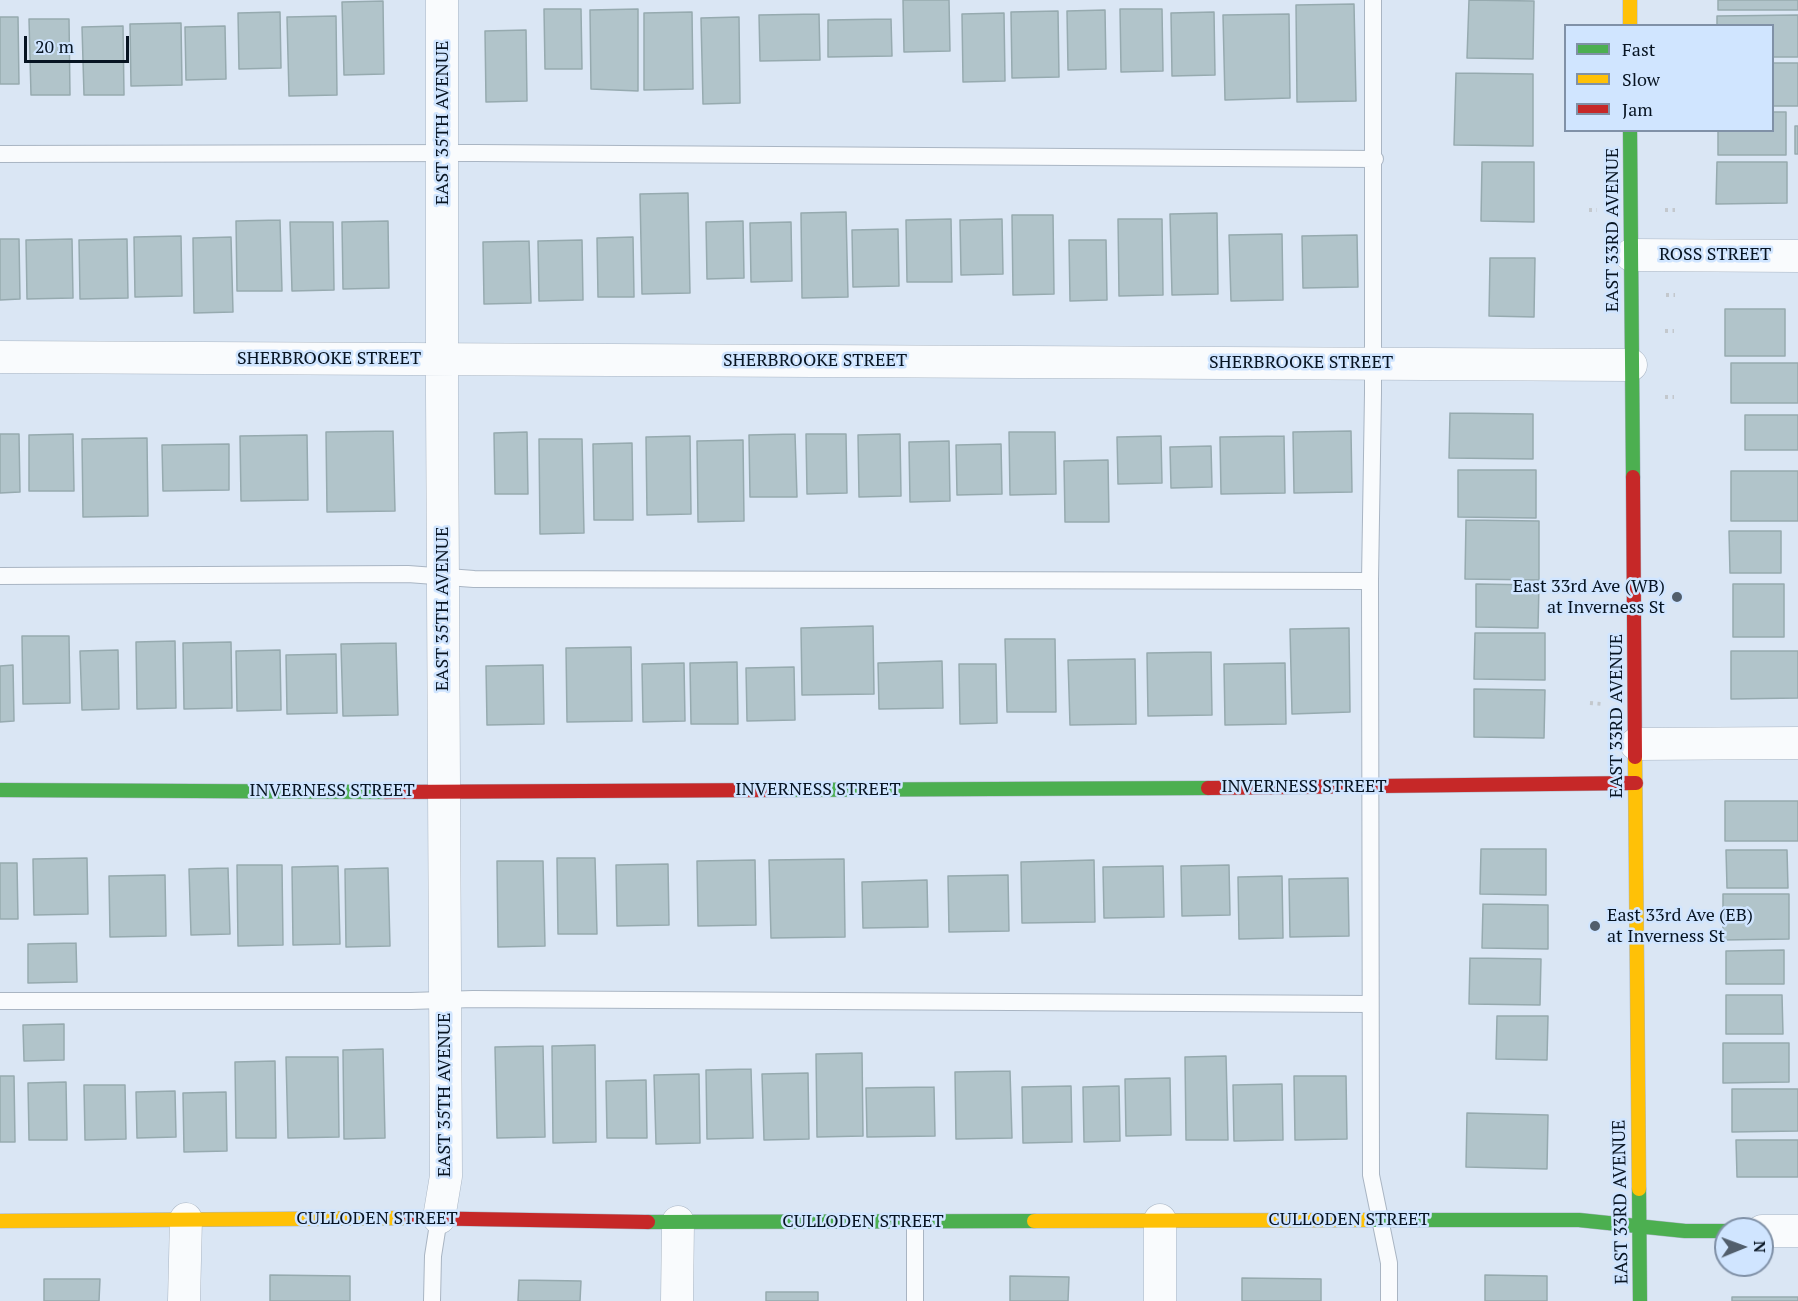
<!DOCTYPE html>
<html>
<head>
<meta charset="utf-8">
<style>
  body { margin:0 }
  #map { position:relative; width:1798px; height:1301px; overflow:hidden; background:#dae6f4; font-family:"PT Serif",serif }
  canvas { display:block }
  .legend { position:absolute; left:1564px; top:24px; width:210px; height:108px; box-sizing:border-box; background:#d0e5ff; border:2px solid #8091a7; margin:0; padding:8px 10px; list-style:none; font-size:18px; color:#071422 }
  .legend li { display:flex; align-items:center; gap:12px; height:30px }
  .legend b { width:30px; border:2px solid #8091a7 }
  .north { position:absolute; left:1714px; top:1217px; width:60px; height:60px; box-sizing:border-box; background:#d0e5ff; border:2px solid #8091a7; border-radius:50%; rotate:89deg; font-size:16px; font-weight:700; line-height:24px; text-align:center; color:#071422 }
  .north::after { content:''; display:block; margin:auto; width:21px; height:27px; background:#515e6c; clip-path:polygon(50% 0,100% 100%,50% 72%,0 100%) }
  .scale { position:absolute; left:24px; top:36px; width:105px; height:27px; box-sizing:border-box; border:3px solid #071422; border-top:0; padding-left:8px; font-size:18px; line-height:21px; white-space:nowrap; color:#071422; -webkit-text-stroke:4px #d0e5ff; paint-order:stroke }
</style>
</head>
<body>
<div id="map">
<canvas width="1798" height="1301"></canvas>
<ul class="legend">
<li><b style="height:8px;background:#4caf50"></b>Fast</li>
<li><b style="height:8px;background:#ffc107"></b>Slow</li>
<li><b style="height:8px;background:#c62828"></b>Jam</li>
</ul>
<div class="north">N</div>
<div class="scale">20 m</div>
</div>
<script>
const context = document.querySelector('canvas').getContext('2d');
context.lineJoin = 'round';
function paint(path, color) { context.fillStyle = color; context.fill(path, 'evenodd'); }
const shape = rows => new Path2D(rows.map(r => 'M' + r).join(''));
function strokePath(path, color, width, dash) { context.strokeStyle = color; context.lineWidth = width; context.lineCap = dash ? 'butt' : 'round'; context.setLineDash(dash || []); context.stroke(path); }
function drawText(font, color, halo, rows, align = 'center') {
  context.font = font + ' "PT Serif",serif'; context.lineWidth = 5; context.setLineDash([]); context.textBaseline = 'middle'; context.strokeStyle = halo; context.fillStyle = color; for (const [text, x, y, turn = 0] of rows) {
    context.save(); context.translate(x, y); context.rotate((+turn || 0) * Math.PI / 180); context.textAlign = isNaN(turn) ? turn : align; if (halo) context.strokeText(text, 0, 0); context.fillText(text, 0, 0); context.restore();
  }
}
const building = shape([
  [903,0,949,0,950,51,904,52,903,0],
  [1469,0,1534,1,1533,59,1467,58,1469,0],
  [1718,0,1798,0,1798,10,1718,10,1718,0],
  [383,1,384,74,344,75,342,2,383,1],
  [1354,4,1356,101,1297,102,1296,5,1354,4],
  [544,9,581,9,582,69,545,69,544,9],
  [638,9,638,91,591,89,590,10,638,9],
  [1120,9,1162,9,1163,71,1121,72,1120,9],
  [1105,10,1106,69,1068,70,1067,11,1105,10],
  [1058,11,1059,77,1012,78,1011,12,1058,11],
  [280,12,281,68,239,69,238,13,280,12],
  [692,12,693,89,644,90,644,13,692,12],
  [1214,12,1215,75,1172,76,1171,13,1214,12],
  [1004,13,1005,81,963,82,962,14,1004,13],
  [819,14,820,60,760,61,759,15,819,14],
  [1289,14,1290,98,1225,100,1223,15,1289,14],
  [1798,15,1798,57,1772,57,1772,26,1717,26,1717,16,1798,15],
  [336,16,337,95,289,96,287,17,336,16],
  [0,17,18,17,19,84,0,84,0,17],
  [739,17,740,103,703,104,701,18,739,17],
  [29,19,69,19,70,95,31,95,29,19],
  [891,19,892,56,828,57,828,20,891,19],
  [181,23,182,85,131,86,130,24,181,23],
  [123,26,124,95,84,95,82,27,123,26],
  [225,26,226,79,186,80,185,27,225,26],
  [526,30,527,101,486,102,485,31,526,30],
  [1772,63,1798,63,1798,106,1772,106,1772,63],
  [1456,73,1533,74,1533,146,1454,145,1456,73],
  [1772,112,1786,112,1786,155,1718,155,1718,130,1772,130,1772,112],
  [1795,126,1798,126,1798,154,1795,154,1795,126],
  [1482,162,1534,162,1534,222,1481,221,1482,162],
  [1717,162,1787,162,1787,203,1716,204,1717,162],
  [688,193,690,293,642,294,640,194,688,193],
  [846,212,848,297,802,298,801,213,846,212],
  [1217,213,1218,294,1172,295,1170,214,1217,213],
  [1012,215,1053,215,1054,294,1013,295,1012,215],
  [951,219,952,282,907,282,906,220,951,219],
  [1002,219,1003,274,961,275,960,220,1002,219],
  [1118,219,1162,219,1163,295,1119,296,1118,219],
  [280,220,282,291,237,291,236,221,280,220],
  [388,221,389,288,343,289,342,222,388,221],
  [743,221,744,278,707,279,706,222,743,221],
  [290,222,333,222,334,290,292,291,290,222],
  [791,222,792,281,751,282,750,223,791,222],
  [898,229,899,286,853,287,852,230,898,229],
  [1282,234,1283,300,1231,301,1229,235,1282,234],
  [1357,235,1358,287,1303,288,1302,236,1357,235],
  [181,236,182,296,135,297,134,237,181,236],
  [231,237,233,312,194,313,193,238,231,237],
  [633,237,634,297,598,297,597,238,633,237],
  [0,239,19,239,20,299,0,300,0,239],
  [72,239,73,298,27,299,26,240,72,239],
  [127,239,128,298,80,299,79,240,127,239],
  [582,240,583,300,539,301,538,241,582,240],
  [1069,240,1106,240,1107,300,1070,301,1069,240],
  [529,241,531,303,484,304,483,242,529,241],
  [1490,258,1535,258,1534,317,1489,316,1490,258],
  [1725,309,1785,309,1785,356,1725,356,1725,309],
  [1731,363,1798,363,1798,403,1731,403,1731,363],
  [1450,413,1533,414,1533,459,1449,458,1450,413],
  [1745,415,1798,415,1798,450,1745,450,1745,415],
  [393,431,395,511,327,512,326,432,393,431],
  [1351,431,1352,492,1294,493,1293,432,1351,431],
  [527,432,528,494,495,494,494,433,527,432],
  [1009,432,1055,432,1056,494,1010,495,1009,432],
  [0,434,19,434,20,492,0,493,0,434],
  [73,434,74,491,29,491,29,435,73,434],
  [795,434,797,497,750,497,749,435,795,434],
  [806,434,846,434,847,493,807,494,806,434],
  [900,434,901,496,859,497,858,435,900,434],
  [307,435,308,500,241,501,240,436,307,435],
  [690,436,691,514,647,515,646,437,690,436],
  [1161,436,1162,483,1118,484,1117,437,1161,436],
  [1284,436,1285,493,1221,494,1220,437,1284,436],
  [147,438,148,516,83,517,82,439,147,438],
  [539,439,582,439,584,533,540,534,539,439],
  [743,440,744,521,698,522,697,441,743,440],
  [949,441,950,501,910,502,909,442,949,441],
  [632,443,633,520,594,520,593,444,632,443],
  [229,444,229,490,163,491,162,445,229,444],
  [1001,444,1002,494,957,495,956,445,1001,444],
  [1211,446,1212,487,1171,488,1170,447,1211,446],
  [1108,460,1109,522,1065,522,1064,461,1108,460],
  [1458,470,1536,470,1536,518,1458,517,1458,470],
  [1731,471,1798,471,1798,521,1731,521,1731,471],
  [1466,520,1539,521,1539,580,1465,579,1466,520],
  [1729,531,1781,531,1781,573,1730,573,1729,531],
  [1476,584,1539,585,1538,628,1476,627,1476,584],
  [1733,584,1784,584,1784,637,1733,637,1733,584],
  [873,626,874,694,802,695,801,628,873,626],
  [1349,628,1350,712,1292,714,1290,629,1349,628],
  [1475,633,1545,633,1545,680,1474,679,1475,633],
  [22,636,69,636,70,703,23,704,22,636],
  [1005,639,1055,639,1056,712,1007,712,1005,639],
  [175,641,176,708,137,709,136,642,175,641],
  [231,642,232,708,184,709,183,643,231,642],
  [396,643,398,715,343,716,341,644,396,643],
  [631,647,632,721,567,722,566,648,631,647],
  [118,650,119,709,82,710,80,651,118,650],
  [280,650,281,710,237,711,236,651,280,650],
  [1731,651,1798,651,1798,698,1731,699,1731,651],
  [1211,652,1212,715,1148,716,1147,653,1211,652],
  [336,654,337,713,287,714,286,655,336,654],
  [1135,659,1136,724,1070,725,1068,660,1135,659],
  [942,661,943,708,879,709,878,663,942,661],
  [737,662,738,724,691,724,690,663,737,662],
  [684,663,685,721,643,722,642,664,684,663],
  [1285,663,1286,724,1225,725,1224,664,1285,663],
  [959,664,996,664,997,723,960,724,959,664],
  [13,665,14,721,0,722,0,666,13,665],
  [543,665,544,724,487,725,486,666,543,665],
  [794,667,795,720,747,721,746,668,794,667],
  [1474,689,1545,690,1544,738,1474,737,1474,689],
  [1725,801,1798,801,1798,841,1725,841,1725,801],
  [1481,849,1546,849,1546,895,1480,894,1481,849],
  [1726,850,1787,850,1788,888,1727,888,1726,850],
  [87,858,88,914,34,915,33,859,87,858],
  [557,858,595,858,597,934,558,934,557,858],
  [844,859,845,937,771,938,769,860,844,859],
  [755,860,756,925,698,926,697,861,755,860],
  [1094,860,1095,922,1022,923,1021,862,1094,860],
  [497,861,543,861,545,946,498,947,497,861],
  [0,863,17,863,18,919,0,919,0,863],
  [668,864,669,925,617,926,616,865,668,864],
  [237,865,282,865,283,945,238,946,237,865],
  [1229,865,1230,915,1182,916,1181,866,1229,865],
  [338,866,340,944,293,945,292,867,338,866],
  [1163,866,1164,917,1104,918,1103,867,1163,866],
  [228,868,230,934,191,935,189,869,228,868],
  [388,868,390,946,346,947,345,869,388,868],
  [165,875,166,936,110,937,109,876,165,875],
  [1008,875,1009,931,949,932,948,876,1008,875],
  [1282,876,1283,938,1239,939,1238,877,1282,876],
  [1348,878,1349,936,1290,937,1289,879,1348,878],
  [927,880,928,927,863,928,862,882,927,880],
  [1723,894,1789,894,1789,939,1723,940,1723,894],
  [1483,904,1548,905,1548,949,1482,948,1483,904],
  [76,943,77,982,28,983,28,944,76,943],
  [1784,950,1784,984,1726,984,1726,951,1784,950],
  [1470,958,1541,959,1540,1005,1469,1004,1470,958],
  [1726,995,1782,995,1783,1034,1726,1034,1726,995],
  [1497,1016,1548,1016,1547,1060,1496,1059,1497,1016],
  [64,1024,64,1060,24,1061,23,1025,64,1024],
  [1723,1043,1789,1043,1789,1082,1723,1083,1723,1043],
  [595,1045,596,1142,553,1143,552,1046,595,1045],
  [543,1046,545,1137,497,1138,495,1047,543,1046],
  [383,1049,385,1138,344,1139,343,1050,383,1049],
  [862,1053,863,1136,817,1137,816,1054,862,1053],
  [1226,1056,1228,1140,1186,1140,1185,1057,1226,1056],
  [286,1057,338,1057,339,1137,288,1138,286,1057],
  [275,1061,276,1138,236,1138,235,1062,275,1061],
  [751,1069,753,1138,707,1139,706,1070,751,1069],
  [1010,1071,1012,1138,956,1139,955,1072,1010,1071],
  [808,1073,809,1139,764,1140,762,1074,808,1073],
  [699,1074,700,1143,656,1144,654,1075,699,1074],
  [0,1076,14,1076,15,1142,0,1142,0,1076],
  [1294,1076,1346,1076,1347,1139,1295,1140,1294,1076],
  [1170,1078,1171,1135,1126,1136,1125,1079,1170,1078],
  [646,1080,647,1138,607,1138,606,1081,646,1080],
  [66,1082,67,1140,29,1140,28,1083,66,1082],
  [1282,1084,1283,1140,1234,1141,1233,1085,1282,1084],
  [84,1085,125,1085,126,1139,85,1140,84,1085],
  [1071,1086,1072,1142,1023,1143,1022,1087,1071,1086],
  [1119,1086,1120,1141,1084,1142,1083,1087,1119,1086],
  [934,1087,935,1136,867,1137,866,1088,934,1087],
  [1732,1089,1798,1089,1798,1131,1732,1132,1732,1089],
  [175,1091,176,1137,137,1138,136,1092,175,1091],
  [226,1092,227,1151,184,1152,183,1093,226,1092],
  [1467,1113,1548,1115,1547,1169,1466,1167,1467,1113],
  [1736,1140,1798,1140,1798,1177,1737,1177,1736,1140],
  [270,1275,350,1276,350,1301,270,1301,270,1275],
  [1485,1275,1547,1276,1547,1301,1485,1301,1485,1275],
  [1010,1276,1069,1277,1068,1301,1010,1301,1010,1276],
  [1242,1278,1321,1279,1321,1301,1242,1301,1242,1278],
  [44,1279,100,1279,99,1301,44,1301,44,1279],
  [519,1280,581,1281,580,1301,518,1301,519,1280],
  [766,1292,818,1292,818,1301,766,1301,766,1292],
  [1732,1297,1798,1297,1798,1301,1732,1301,1732,1297]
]);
paint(building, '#b1c4ca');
strokePath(building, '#96aaaf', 1.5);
const lane = shape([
  [1373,0,1373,393,1370,581,1371,1175,1389,1263,1389,1301],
  [0,154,475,153,1375,159],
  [0,576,408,574,474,579,1370,581],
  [0,1001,411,1001,473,999,1370,1004],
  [432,1301,433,1256,439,1218],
  [915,1301,915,1222]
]);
const street = shape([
  [1631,255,1798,256],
  [0,357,1631,365],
  [1636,744,1798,743],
  [439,1218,446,1176,442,394,442,0],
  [1762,1231,1798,1231],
  [184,1301,186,1219],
  [677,1301,678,1222],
  [1160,1301,1160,1220]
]);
const fast = shape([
  [1630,130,1633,477],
  [0,790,386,792],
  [778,790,1208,788],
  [1639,1189,1640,1301],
  [1368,1220,1579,1220,1685,1231,1726,1231],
  [648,1222,1034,1221]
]);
const slow = shape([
  [1630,0,1630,26],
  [1635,757,1639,1189],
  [0,1221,411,1218],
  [1034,1221,1368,1220]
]);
const jam = shape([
  [1633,477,1635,757],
  [1208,788,1636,783],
  [386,792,778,790],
  [411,1218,648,1222]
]);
strokePath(lane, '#a9b5c3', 18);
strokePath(street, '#a9b5c3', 33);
strokePath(fast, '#a9b5c3', 15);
strokePath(slow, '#a9b5c3', 15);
strokePath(jam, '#a9b5c3', 15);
strokePath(shape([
  [1589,210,1597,210],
  [1665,210,1675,210],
  [1666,295,1675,295],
  [1665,331,1674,331],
  [1665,397,1674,397],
  [1590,703,1602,704]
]), '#c3c8cd', 4, [3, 4.5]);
strokePath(lane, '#f9fbfd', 16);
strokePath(street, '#f9fbfd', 32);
strokePath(fast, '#4caf50', 14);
strokePath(slow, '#ffc107', 14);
strokePath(jam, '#c62828', 14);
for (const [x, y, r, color] of [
  [1677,597,6,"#515e6c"],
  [1595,926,6,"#515e6c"]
]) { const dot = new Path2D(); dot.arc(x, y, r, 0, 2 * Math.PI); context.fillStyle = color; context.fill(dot); strokePath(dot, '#d0e5ff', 2); }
drawText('18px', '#071422', '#d0e5ff', [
  ["EAST 35TH AVENUE",443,123,-90],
  ["EAST 33RD AVENUE",1613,230,-90],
  ["ROSS STREET",1715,255],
  ["SHERBROOKE STREET",329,359],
  ["SHERBROOKE STREET",815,361],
  ["SHERBROOKE STREET",1301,363],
  ["EAST 35TH AVENUE",443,609,-90],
  ["EAST 33RD AVENUE",1617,716,-90],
  ["INVERNESS STREET",1304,787],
  ["INVERNESS STREET",818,790],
  ["INVERNESS STREET",332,791],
  ["EAST 35TH AVENUE",445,1095,-90],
  ["EAST 33RD AVENUE",1621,1202,-91],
  ["CULLODEN STREET",377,1219],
  ["CULLODEN STREET",1349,1220],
  ["CULLODEN STREET",863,1222]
]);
drawText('18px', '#071422', '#d0e5ff', [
  ["East 33rd Ave (WB)",1665,587],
  ["at Inverness St",1665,608],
  ["East 33rd Ave (EB)",1607,916,"left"],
  ["at Inverness St",1607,937,"left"]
], 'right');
</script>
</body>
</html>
